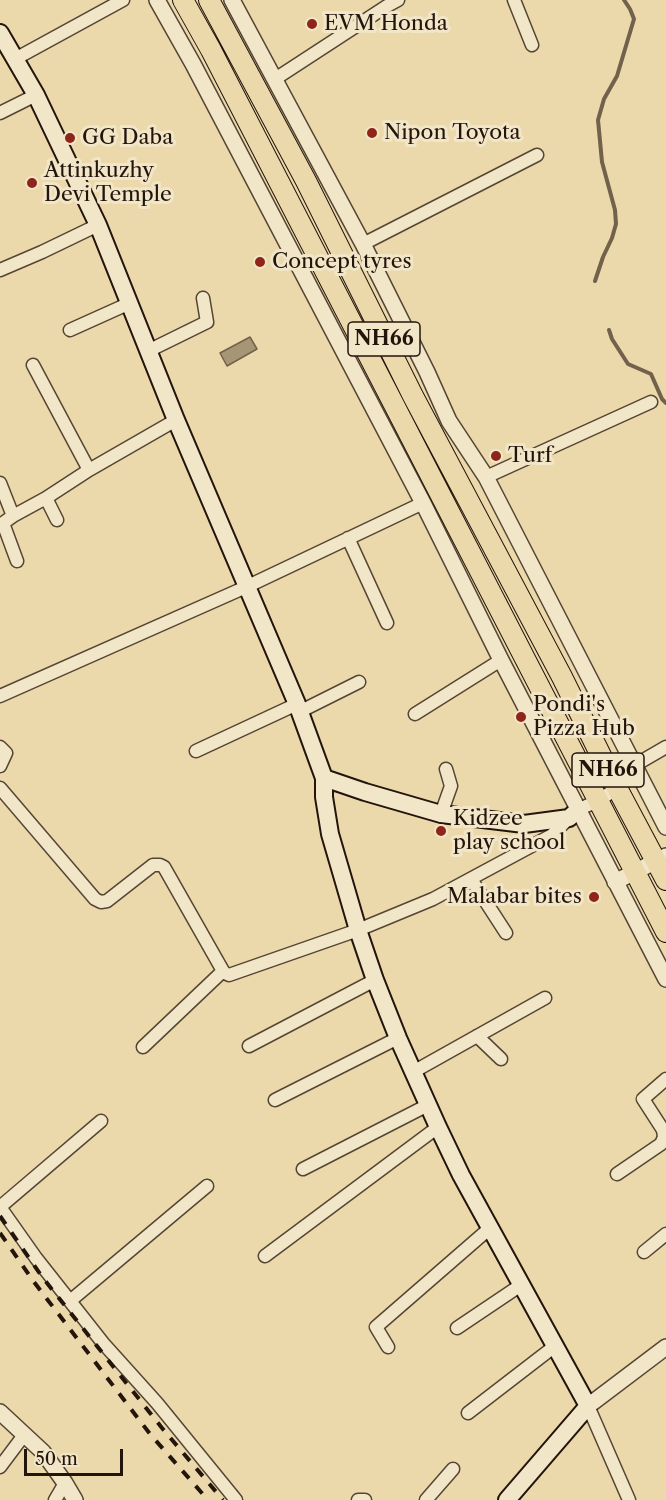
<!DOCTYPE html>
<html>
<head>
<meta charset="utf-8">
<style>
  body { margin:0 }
  #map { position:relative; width:666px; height:1500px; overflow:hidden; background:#ebd9ab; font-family:"Libre Caslon Text",serif }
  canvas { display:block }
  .scale { position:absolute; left:24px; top:1449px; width:99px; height:27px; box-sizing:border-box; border:3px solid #23140c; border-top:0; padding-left:8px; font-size:18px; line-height:21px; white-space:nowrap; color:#23140c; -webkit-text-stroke:4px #f2e6c8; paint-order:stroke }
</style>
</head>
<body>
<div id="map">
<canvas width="666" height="1500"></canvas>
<div class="scale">50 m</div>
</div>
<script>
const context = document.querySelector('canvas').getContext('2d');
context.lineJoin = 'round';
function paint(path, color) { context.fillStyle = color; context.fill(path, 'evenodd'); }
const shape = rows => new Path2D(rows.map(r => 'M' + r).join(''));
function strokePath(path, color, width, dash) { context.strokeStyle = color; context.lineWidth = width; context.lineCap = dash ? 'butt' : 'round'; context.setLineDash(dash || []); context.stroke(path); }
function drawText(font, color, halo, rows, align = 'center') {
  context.font = font + ' "Libre Caslon Text",serif'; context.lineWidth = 6; context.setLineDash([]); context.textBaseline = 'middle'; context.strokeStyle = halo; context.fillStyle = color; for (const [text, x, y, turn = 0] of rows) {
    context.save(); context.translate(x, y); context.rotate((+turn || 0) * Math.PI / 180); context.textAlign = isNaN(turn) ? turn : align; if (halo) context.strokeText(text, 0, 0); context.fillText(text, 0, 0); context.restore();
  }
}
const water = shape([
  [250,337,257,349,227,366,220,353,250,337]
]);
paint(water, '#a79675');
strokePath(water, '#72624b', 1.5);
strokePath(shape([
  [595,281,603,257,612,238,616,224,615,210,602,162,598,120,604,99,617,76,634,19,630,9,624,0],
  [609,330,612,339,628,364,651,374,662,399,666,403]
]), '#72624b', 4);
const minor = shape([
  [514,0,532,45],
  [15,59,123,0],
  [275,79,387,6,398,0],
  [0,113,36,95],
  [363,244,537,155],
  [0,270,42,252,98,225],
  [70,330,130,303],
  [148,351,207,322,203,298],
  [33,365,89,470],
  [486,477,651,402],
  [0,483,13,516,46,498,89,470,176,420],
  [46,498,57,520],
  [13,516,3,523,17,561],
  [348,538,387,623],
  [0,696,246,587,423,503],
  [299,712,359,682],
  [415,714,501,660],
  [0,747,6,753,0,766],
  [196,751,297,704],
  [0,788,95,899,101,902,107,901,153,865,160,865,164,867,223,971,225,973,229,975,358,930,433,899,552,835,569,818],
  [579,809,598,801,617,788,635,765,666,747],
  [441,814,451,786,446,769],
  [471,879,506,933],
  [477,1036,501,1059],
  [249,1046,375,980],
  [143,1047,223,971],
  [413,1072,545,998],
  [275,1100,398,1038],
  [303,1169,428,1105],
  [617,1174,661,1144,664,1137,663,1130,643,1099,666,1079],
  [0,1207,36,1258,103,1343,157,1403,236,1500],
  [0,1207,101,1121],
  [644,1252,666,1234],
  [265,1256,438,1127],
  [70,1301,207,1186],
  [457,1328,521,1285],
  [388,1347,376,1327,490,1228],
  [588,1406,629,1500],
  [468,1413,555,1346],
  [0,1467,24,1435],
  [55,1500,65,1483],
  [358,1500,365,1500],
  [426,1500,453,1469]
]);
const tertiary = shape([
  [157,0,193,64,423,503,501,660,666,979],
  [232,0,363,244,427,372,449,421,486,477,666,827],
  [615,882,666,856],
  [588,1406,666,1347],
  [0,1412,43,1452,65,1483,75,1500]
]);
const secondary = shape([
  [0,33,36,95,98,225,176,420,297,704,324,778,324,797,330,834,358,930,375,980,398,1038,438,1127,461,1175,588,1406,507,1500],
  [324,778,365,792,441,814,524,824,569,818,579,809]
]);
const trunk = shape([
  [183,0,211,50,666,932],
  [209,0,306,181,413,396,562,677,617,788,666,880]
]);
strokePath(minor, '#554534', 15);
strokePath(tertiary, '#554534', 18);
strokePath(secondary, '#23140c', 20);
strokePath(trunk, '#23140c', 22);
strokePath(minor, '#f2e6c8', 12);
strokePath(tertiary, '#f2e6c8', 15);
strokePath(secondary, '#f2e6c8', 16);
strokePath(trunk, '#ebd9ab', 20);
strokePath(shape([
  [0,1216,43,1278,162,1428,223,1500],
  [0,1233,34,1282,150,1434,208,1500]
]), '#23140c', 4, [10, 10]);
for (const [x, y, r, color] of [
  [312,24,6,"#8f2418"],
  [372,133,6,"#8f2418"],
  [70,138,6,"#8f2418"],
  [32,183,6,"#8f2418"],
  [260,262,6,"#8f2418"],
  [496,456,6,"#8f2418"],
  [521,717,6,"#8f2418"],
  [441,831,6,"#8f2418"],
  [594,897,6,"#8f2418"]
]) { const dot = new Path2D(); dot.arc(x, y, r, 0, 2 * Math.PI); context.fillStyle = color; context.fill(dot); strokePath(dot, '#f2e6c8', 2); }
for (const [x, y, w] of [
  [384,339,72],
  [608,770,72]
]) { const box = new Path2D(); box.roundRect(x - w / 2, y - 17, w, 34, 4.5); context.fillStyle = '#f2e6c8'; context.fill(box); strokePath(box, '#23140c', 1.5); }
drawText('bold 20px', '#23140c', null, [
  ["NH66",384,339],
  ["NH66",608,770]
]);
drawText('21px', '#23140c', '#f2e6c8', [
  ["EVM Honda",324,24],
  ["Nipon Toyota",384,133],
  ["GG Daba",82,138],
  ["Attinkuzhy",44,171],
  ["Devi Temple",44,195],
  ["Concept tyres",272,262],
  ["Turf",508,456],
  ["Pondi's",533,705],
  ["Pizza Hub",533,729],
  ["Kidzee",453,819],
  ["play school",453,843],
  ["Malabar bites",582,897,"right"]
], 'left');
</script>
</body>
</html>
